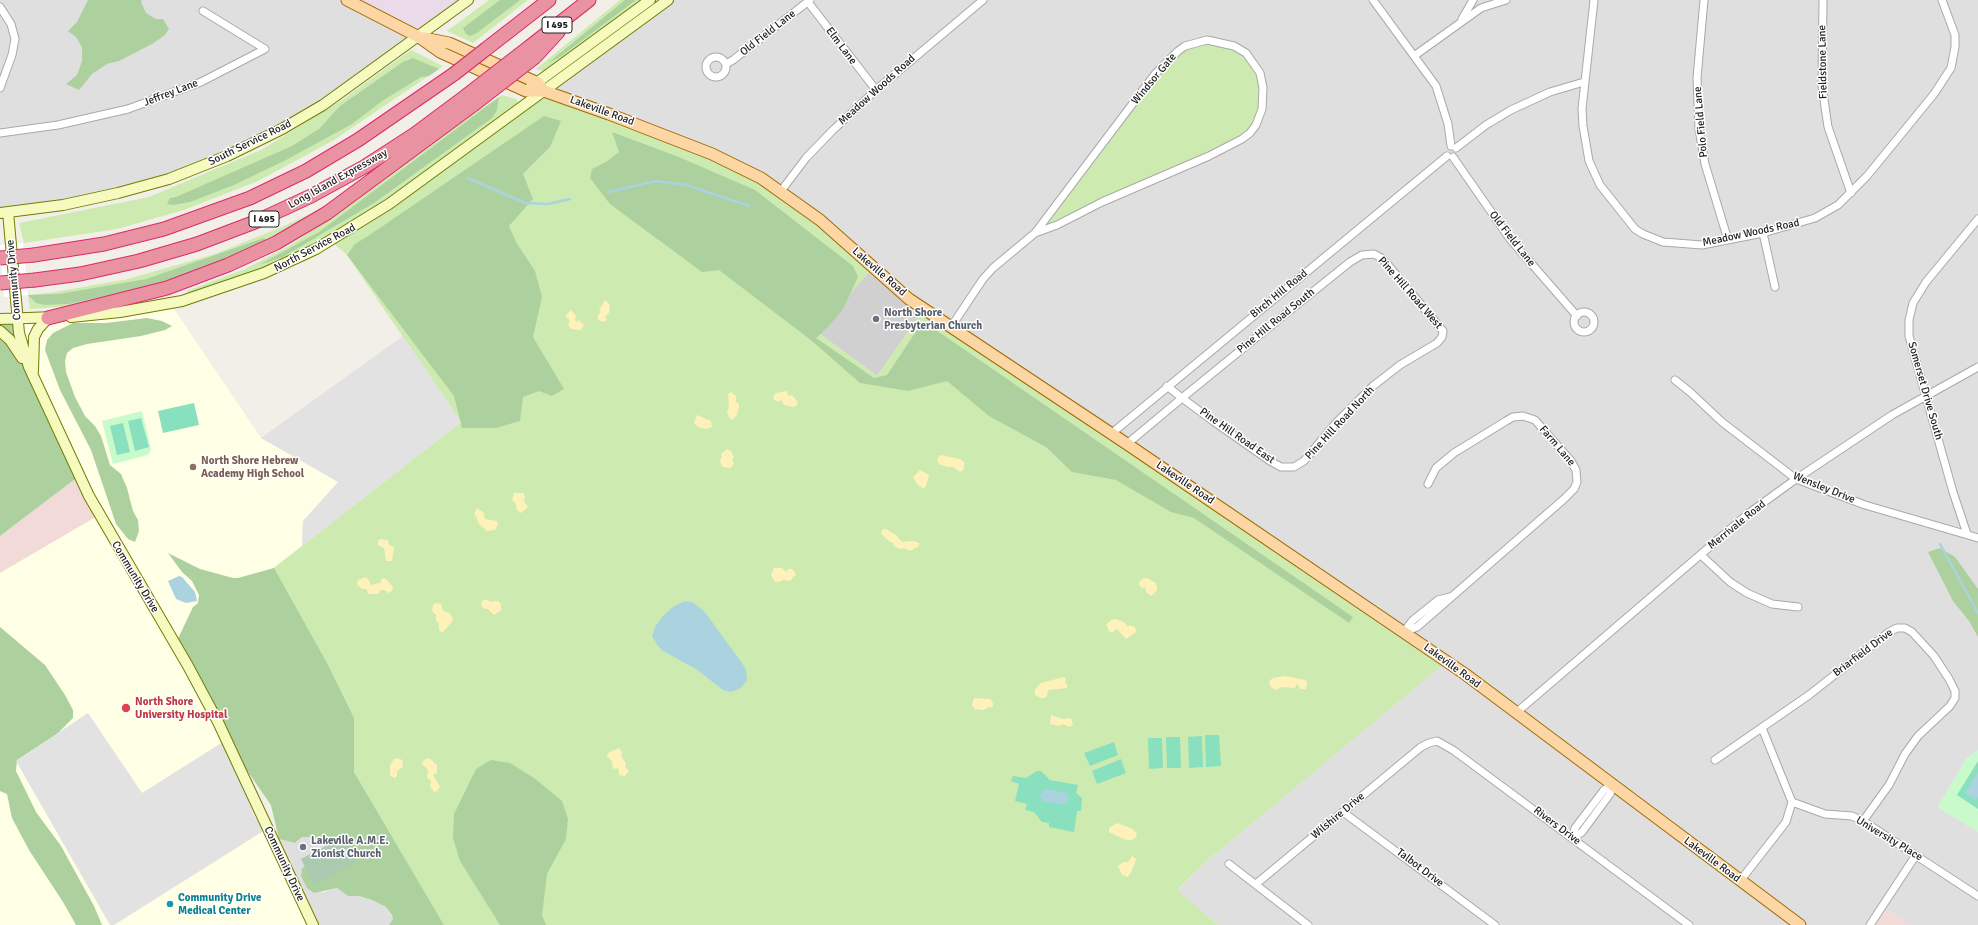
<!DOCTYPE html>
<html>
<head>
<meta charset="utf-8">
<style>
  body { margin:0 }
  canvas { display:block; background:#f2efe9 }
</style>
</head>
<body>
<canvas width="1978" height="925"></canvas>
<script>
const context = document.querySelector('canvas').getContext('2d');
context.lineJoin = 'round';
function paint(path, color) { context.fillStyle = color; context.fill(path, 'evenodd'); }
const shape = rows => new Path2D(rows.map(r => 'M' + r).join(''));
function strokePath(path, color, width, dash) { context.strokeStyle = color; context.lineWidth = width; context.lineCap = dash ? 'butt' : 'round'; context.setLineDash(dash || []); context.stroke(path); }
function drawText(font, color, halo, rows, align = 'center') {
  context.font = font + ' Signika,sans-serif'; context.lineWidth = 3; context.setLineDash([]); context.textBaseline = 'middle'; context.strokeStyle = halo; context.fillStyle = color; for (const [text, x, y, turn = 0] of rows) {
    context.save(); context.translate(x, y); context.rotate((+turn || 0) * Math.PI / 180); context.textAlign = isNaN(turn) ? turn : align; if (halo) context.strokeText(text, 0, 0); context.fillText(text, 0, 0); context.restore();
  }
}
paint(shape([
  [0,0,344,0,416,36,317,106,202,164,107,194,0,210],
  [668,0,1978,0,1978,750,1966,759,1938,807,1978,832,1978,925,1911,925,1886,909,1875,925,1218,925,1177,891,1203,864,1445,662,544,91],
  [302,837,314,837,331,845,321,893,337,888,348,896,359,896,372,900,386,907,392,916,393,919,389,925,312,925,273,841,279,839,295,843]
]), '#e0dfdf');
paint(shape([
  [79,476,99,516,0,573,0,536],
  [1886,909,1911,925,1875,925]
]), '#f2dad9');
paint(shape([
  [344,0,465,0,416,36]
]), '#ebdbe8');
paint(shape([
  [170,303,261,438,339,482,303,521,302,546,175,645,226,740,254,816,267,828,312,925,0,925,0,573,99,515,29,367,17,319]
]), '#ffffe5');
paint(shape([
  [873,268,924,309,877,376,816,331]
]), '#d0d0d0');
paint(shape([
  [489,0,528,0,473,43,447,31],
  [620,0,642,0,551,66,543,71,536,69],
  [1199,41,1234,46,1254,63,1263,88,1256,125,1242,139,1035,233,1178,51],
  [411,50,443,66,334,140,258,181,184,210,117,229,24,243,19,223,149,197,261,150,342,100],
  [544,91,748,170,873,268,816,331,877,376,924,309,1446,662,1203,864,1177,890,1218,925,444,925,354,772,275,820,271,805,226,740,175,645,461,422,347,255,331,241],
  [502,95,516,99,518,102,386,199,324,239,276,263,196,293,188,293,187,291,197,287,245,269,289,246,342,211,466,119],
  [333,203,270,243,173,283,85,305,30,309,28,295,49,293,128,279,215,254,284,226]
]), '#cdebb0');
paint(shape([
  [88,0,142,0,141,2,146,13,156,19,163,19,169,29,165,35,152,44,119,61,107,64,92,74,79,90,66,84,77,75,82,61,82,47,76,37,68,31,77,22],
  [500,0,520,0,477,33,470,36,466,34,463,28],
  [625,0,636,0,560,57,548,63],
  [413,58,439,69,429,76,421,77,382,101,352,124,286,160,234,185,190,202,173,205,167,204,170,198,176,197,292,146,319,129,340,106,403,62],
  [499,97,497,110,492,118,374,203,283,257,259,265,319,232],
  [544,116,561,121,550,147,523,174,533,199,509,226,516,242,535,271,542,297,533,337,564,389,552,396,539,391,523,397,520,421,496,428,462,428,454,396,347,255,355,244,368,236],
  [612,132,679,157,755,190,853,266,858,277,843,309,827,328,816,338,874,378,887,375,919,327,933,328,1353,617,1349,623,1194,518,1171,512,1116,480,1072,472,1046,447,989,416,947,381,908,391,860,383,812,341,719,270,702,272,610,204,590,178,592,169,606,162,619,152],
  [264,238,266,240,259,247,206,268,142,288,69,304,45,305,36,303,28,295,59,294,146,279],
  [147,318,162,321,172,326,165,330,141,336,87,344,73,348,67,353,65,361,66,372,75,397,85,416,95,426,101,436,110,465,121,474,127,488,133,511,138,520,139,531,135,542,128,539,116,524,91,450,60,390,45,350,47,340,53,333,73,323,106,323],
  [0,319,17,319,19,333,79,476,0,536],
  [1940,548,1955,557,1978,589,1978,637,1969,621,1953,601,1928,552],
  [168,553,200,569,233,578,238,578,274,568,327,663,354,718,354,772,444,925,389,925,393,919,392,915,386,907,372,900,359,896,348,896,337,888,314,893,307,888,301,876,302,869,311,858,331,845,314,837,302,837,295,843,279,839,271,805,226,740,175,645,193,607,198,603,199,595,192,581,182,572],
  [0,627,45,665,65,695,73,710,73,718,57,734,17,760,16,771,36,812,61,846,94,906,102,925,76,925,63,902,29,850,12,818,7,794,0,791],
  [491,760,510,763,534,778,562,801,568,819,566,839,547,874,542,915,546,925,500,925,460,861,453,838,454,814,476,769]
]), '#add19e');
paint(shape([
  [605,300,610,305,609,313,605,317,607,320,603,322,598,320,598,315,601,312,599,310],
  [571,310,576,316,575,320,577,322,579,320,584,325,581,330,571,329,568,325,570,320,566,317,566,315],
  [786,391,789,396,792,395,797,401,798,404,794,407,784,405,781,400,779,402,774,400,773,396,776,393],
  [731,392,736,396,736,402,739,404,739,407,737,415,733,419,730,419,727,412,729,408,728,394],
  [697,415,711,421,712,427,706,429,698,427,694,423],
  [727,449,731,451,734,457,732,459,734,463,731,468,723,467,721,464,720,460,722,457,721,454],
  [940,455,960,459,964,462,964,469,960,472,953,467,947,467,939,464,937,460],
  [920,470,929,475,926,486,924,489,918,485,913,477],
  [514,493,523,493,525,497,524,501,528,507,521,513,517,510,516,504,512,500],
  [477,508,484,513,485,519,497,521,498,524,495,530,487,531,478,523,477,518,474,514],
  [886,529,896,535,902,542,914,541,919,543,919,546,910,551,904,548,901,549,895,547,892,542,890,542,881,534,882,530],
  [380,539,388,540,389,545,394,547,392,561,386,561,384,548,378,545,378,541],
  [774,568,782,568,786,572,788,569,792,569,796,574,791,580,786,581,784,579,782,581,775,582,771,575],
  [366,577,370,582,370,585,380,583,382,579,385,578,393,587,392,591,388,593,384,590,381,590,378,594,369,594,366,589,362,589,357,584,358,580],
  [1144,578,1149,579,1156,583,1157,590,1151,596,1146,592,1145,587,1142,588,1139,585,1139,582],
  [483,600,488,600,490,602,498,601,501,604,501,610,494,615,488,609,486,609,482,607,481,603],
  [436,603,441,604,443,611,449,613,453,618,452,622,442,633,439,630,439,623,436,621,436,615,432,611,433,605],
  [1115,619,1124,622,1128,627,1129,625,1135,627,1136,632,1126,639,1117,629,1116,629,1112,633,1109,631,1106,625,1111,620],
  [1285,676,1305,680,1307,682,1306,689,1300,689,1297,683,1295,688,1282,687,1275,690,1270,686,1269,681,1273,678],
  [1064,677,1066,679,1065,683,1067,684,1067,688,1048,690,1047,696,1044,698,1041,698,1035,695,1035,689,1041,683],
  [974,698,990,699,993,703,993,706,990,708,988,707,984,710,975,709,972,705],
  [1051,715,1062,719,1071,718,1073,724,1070,727,1062,724,1060,726,1050,724],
  [619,748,622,752,621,756,626,763,625,767,629,771,625,776,619,775,619,770,617,768,613,769,612,762,607,756,608,753],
  [398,758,402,760,403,767,397,771,397,776,395,778,390,776,390,765,394,759],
  [429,758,437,765,437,773,433,775,440,787,437,791,434,792,430,787,431,781,427,778,428,770,422,764,424,760],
  [1117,823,1133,829,1137,834,1136,837,1132,840,1126,840,1109,832,1109,828],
  [1132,856,1136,859,1134,866,1132,869,1132,871,1128,877,1122,875,1118,866,1123,862,1128,862]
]), '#fff1ba');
paint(shape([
  [343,837,356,862,314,885,301,859]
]), '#aacbaf');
paint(shape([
  [142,411,151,449,148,455,113,464,102,421],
  [1978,750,1978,832,1938,807,1966,759]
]), '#c8facc');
paint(shape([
  [194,403,199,425,163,433,158,411],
  [141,418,149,447,135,451,128,421],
  [123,423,130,452,117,455,110,426],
  [1205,735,1219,735,1221,766,1206,767],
  [1202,736,1203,767,1189,768,1188,737],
  [1166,737,1180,737,1181,768,1167,768],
  [1148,738,1162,738,1163,768,1149,769],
  [1114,742,1118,755,1090,766,1084,753],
  [1121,759,1126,773,1097,784,1092,771],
  [1978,761,1978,809,1957,795],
  [1037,771,1041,771,1050,780,1078,785,1076,793,1082,798,1081,811,1077,811,1074,832,1049,827,1049,823,1042,822,1034,812,1025,810,1027,804,1015,801,1019,784,1011,781,1013,776,1026,778]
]), '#88e0be');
paint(shape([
  [403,336,461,422,302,546,303,521,338,482,261,438],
  [88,713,142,793,226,740,254,816,265,830,114,925,110,925,16,761]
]), '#e2e2e2');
paint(shape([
  [179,576,182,577,195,592,197,601,186,603,176,599,168,581],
  [685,601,692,602,704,611,742,663,746,670,747,680,741,688,731,692,723,690,696,669,663,651,658,646,652,636,655,627,662,617,674,606],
  [1978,772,1978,797,1976,800,1965,793],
  [1045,789,1068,793,1069,801,1066,802,1066,805,1042,801,1040,795]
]), '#aad3df');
paint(shape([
  [23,243,28,295,4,297,0,245]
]), '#fff');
strokePath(shape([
  [468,178,525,203,548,204,570,199],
  [608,192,656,181,686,185,749,206],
  [1940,544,1978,613]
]), '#aad3df', 2.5);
const street = shape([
  [1373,0,1436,86,1448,124,1451,146],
  [1594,0,1582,109,1583,126,1589,161,1600,185,1635,229,1643,234,1663,242,1702,245,1763,233,1815,218,1838,205,1867,176,1934,94,1951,68,1955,47,1955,35,1942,0],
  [1704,0,1697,78,1699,129,1705,164,1728,240],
  [1823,0,1822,86,1828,127,1851,193],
  [808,2,876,90],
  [0,7,11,24,15,39,12,55,0,88],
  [1462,19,1473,0],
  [1207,40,1234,46,1246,53,1260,73,1263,88,1262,109,1256,125,1250,133,1242,139,1209,156,1102,202,1057,225,1035,233,1155,74,1178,51,1185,46,1207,40],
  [1414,56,1481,8,1506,0],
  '706 67a10 10 0 1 1 20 0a10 10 0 1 1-20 0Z',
  [726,64,733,60,810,0],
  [0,133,58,125,128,109,201,82,265,49,203,11],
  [1456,148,1486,125,1511,110,1550,92,1584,82],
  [1453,157,1510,239,1577,316],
  [781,191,806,158,832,131,876,90,983,0],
  [1763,233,1775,287],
  '1574 322a10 10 0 1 1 20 0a10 10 0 1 1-20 0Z',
  [951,327,983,279,993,268,1035,233],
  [1675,380,1690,392,1722,422,1796,479,1865,505,1978,538],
  [1112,433,1447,156],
  [1127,444,1182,398,1263,332,1350,262,1362,255,1374,254,1383,259,1443,331,1442,337,1437,343,1400,365,1373,386,1336,423,1304,461,1294,467,1281,467,1270,461,1213,421,1182,398,1167,386],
  [1428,484,1436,468,1454,453,1506,421,1513,417,1523,416,1535,420,1571,461,1576,470,1577,482,1574,489,1564,499,1417,627,1404,632,1412,621,1438,600,1450,597],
  [1967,534,1953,492,1909,336,1909,320,1913,303,1926,282,1978,219],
  [1701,555,1730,582,1747,593,1772,604,1798,607],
  [1517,712,1749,513,1796,479,1892,415,1978,367],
  [1715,760,1809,695,1889,632,1897,628,1905,628,1912,632,1934,656,1949,679,1955,691,1955,698,1950,706,1918,736,1905,754,1889,785,1863,821],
  [1613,784,1610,794,1582,832,1573,838,1575,828,1604,790,1613,784],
  [1792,802,1825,814,1852,816,1863,821,1978,896],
  [1343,812,1495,925],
  [1229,864,1308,925],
  [1740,881,1786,822,1792,802,1762,728],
  [1256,884,1421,747,1429,743,1437,741,1453,750,1689,925],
  [1870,925,1916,855]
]);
const secondary = shape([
  [531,87,650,0],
  [8,212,19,333,29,367,89,496,188,666,218,722,313,925],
  [0,213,63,205,118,193,169,179,227,156,282,129,323,105,468,0],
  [71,317,120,312,182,301,264,273,316,249,389,204,668,0],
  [0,319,55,317],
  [0,331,10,340,22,358],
  [33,371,34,337,38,329,48,318]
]);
const primary = shape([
  [347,0,419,37,440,52,526,91,544,91,609,114,712,154,761,178,820,220,909,299,1127,444,1465,674,1800,925],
  [424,38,449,43,538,83,544,91]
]);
const highway = shape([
  [528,48,589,0],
  [486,49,549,0],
  [535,57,558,32],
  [34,255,104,244,164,229,250,198,306,171,358,140,454,74],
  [35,280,80,274,139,261,197,244,255,222,311,196,364,167,415,134,466,96],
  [48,318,167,288,228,265,276,243,327,213,473,105]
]);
strokePath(street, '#a9a9a9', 9);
strokePath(secondary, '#707d05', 12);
strokePath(primary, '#a06b00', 13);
strokePath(highway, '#dc2a67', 15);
strokePath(street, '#fff', 7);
strokePath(secondary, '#f7fabf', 10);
strokePath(primary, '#fcd6a4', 11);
strokePath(highway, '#e892a2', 13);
const highwayBridge = shape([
  [454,74,486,49],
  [466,96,528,48],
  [473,105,535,57],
  [0,258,34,255],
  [0,283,35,280]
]);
strokePath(highwayBridge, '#dc2a67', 15, []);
strokePath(highwayBridge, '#e892a2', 13);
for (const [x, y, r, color] of [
  [876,319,4,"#6b7280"],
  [193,467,4,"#8d6e63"],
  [126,708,5,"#e0444e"],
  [303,847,4,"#6b7280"],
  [170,904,4,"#0f9aa8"]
]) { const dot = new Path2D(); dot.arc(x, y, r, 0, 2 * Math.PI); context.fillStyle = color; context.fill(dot); strokePath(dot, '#fff', 1.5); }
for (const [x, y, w] of [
  [557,25,30],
  [264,219,30]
]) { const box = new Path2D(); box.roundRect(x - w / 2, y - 8, w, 16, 3); context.fillStyle = '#fff'; context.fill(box); strokePath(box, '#222', 1); }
drawText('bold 10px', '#222', null, [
  ["I 495",557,25],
  ["I 495",264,219]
]);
drawText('11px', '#222', '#fff', [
  ["Old Field Lane",768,33,-38],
  ["Elm Lane",841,46,53],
  ["Fieldstone Lane",1823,62,-91],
  ["Windsor Gate",1154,79,-50],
  ["Meadow Woods Road",877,90,-42],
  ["Jeffrey Lane",171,93,-21],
  ["Lakeville Road",602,111,20],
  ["Polo Field Lane",1701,122,-95],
  ["South Service Road",250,143,-26],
  ["Long Island Expressway",338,179,-29],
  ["Meadow Woods Road",1751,233,-12],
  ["Old Field Lane",1512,239,52],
  ["North Service Road",315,248,-28],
  ["Lakeville Road",879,272,41],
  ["Community Drive",14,280,-95],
  ["Pine Hill Road West",1410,293,49],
  ["Birch Hill Road",1279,294,-39],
  ["Pine Hill Road South",1276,321,-39],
  ["Somerset Drive South",1925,391,74],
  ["Pine Hill Road North",1340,423,-47],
  ["Pine Hill Road East",1237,436,35],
  ["Farm Lane",1557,446,50],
  ["Lakeville Road",1185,483,34],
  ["Wensley Drive",1824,488,22],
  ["Merrivale Road",1737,525,-39],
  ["Community Drive",135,577,59],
  ["Briarfield Drive",1863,653,-37],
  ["Lakeville Road",1452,666,36],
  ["Wilshire Drive",1338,816,-40],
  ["Rivers Drive",1557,826,37],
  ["University Place",1889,839,31],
  ["Lakeville Road",1712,860,37],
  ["Community Drive",284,864,65],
  ["Talbot Drive",1420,868,37]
]);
drawText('bold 11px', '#5b616d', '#fff', [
  ["North Shore",884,313],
  ["Presbyterian Church",884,326],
  ["Lakeville A.M.E.",311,841],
  ["Zionist Church",311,854]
], 'left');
drawText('bold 11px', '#785e54', '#fff', [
  ["North Shore Hebrew",201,461],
  ["Academy High School",201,474]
], 'left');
drawText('bold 11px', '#be3a42', '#fff', [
  ["North Shore",135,702],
  ["University Hospital",135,715]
], 'left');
drawText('bold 11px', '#0d838f', '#fff', [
  ["Community Drive",178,898],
  ["Medical Center",178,911]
], 'left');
</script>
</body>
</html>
